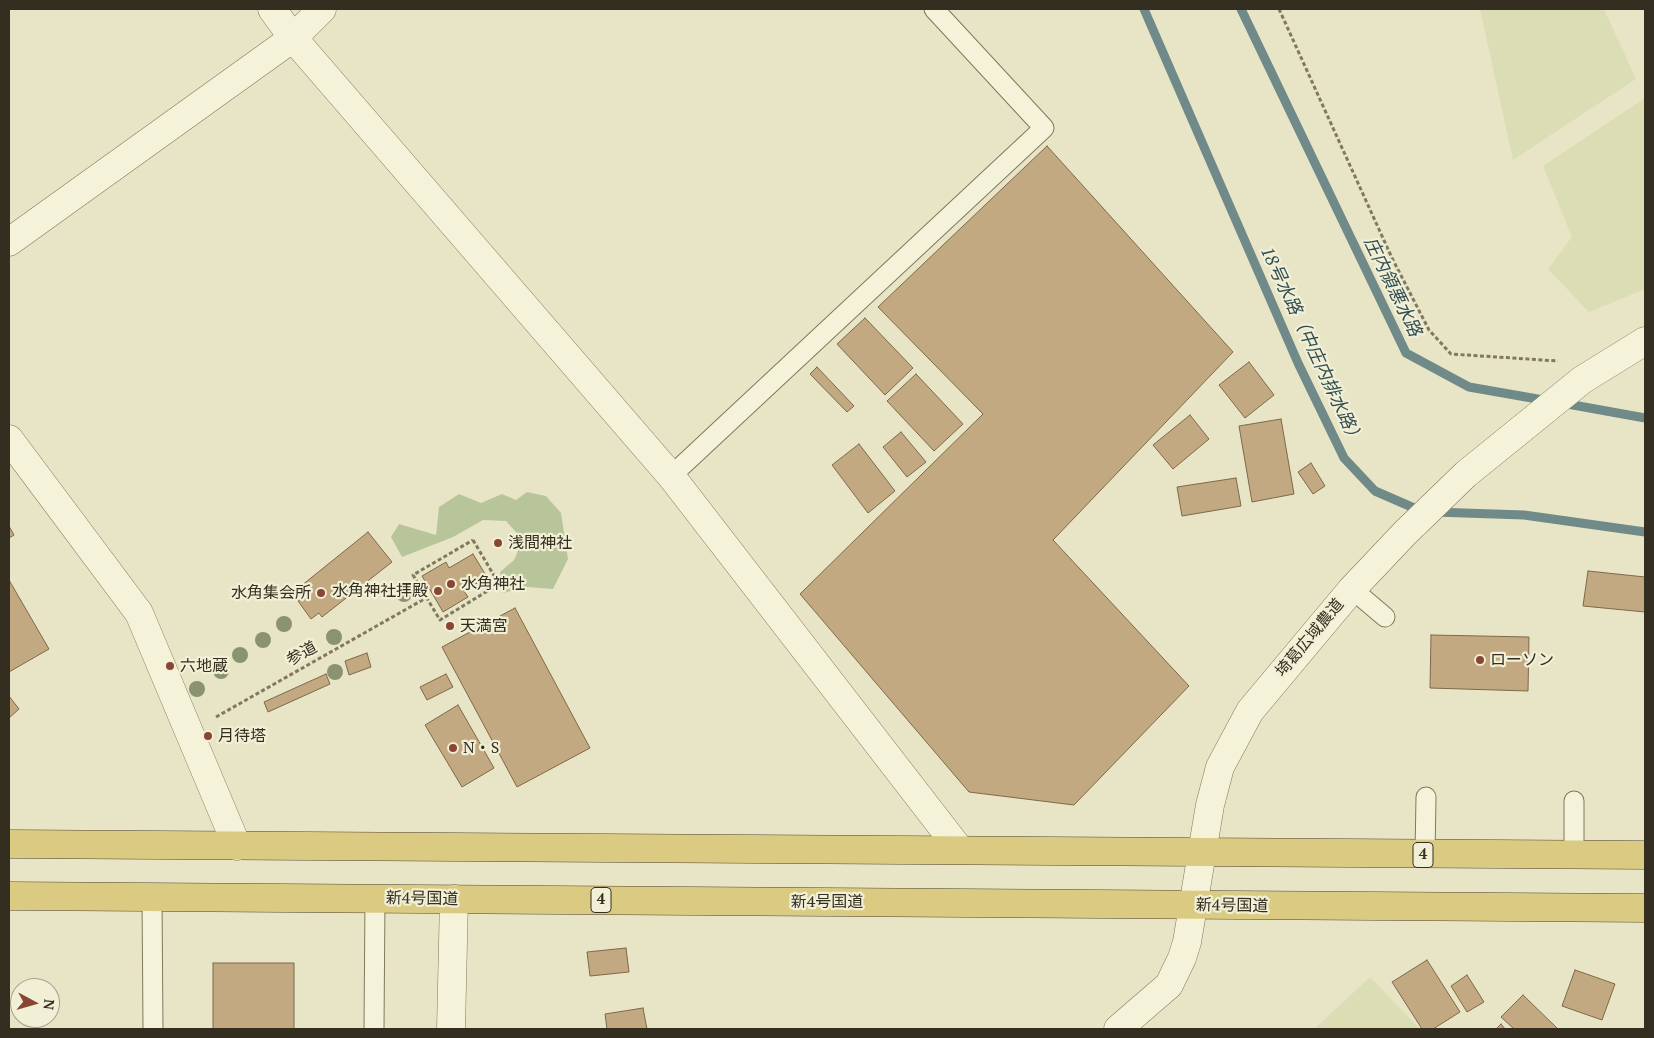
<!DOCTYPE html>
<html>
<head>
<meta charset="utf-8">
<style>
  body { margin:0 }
  #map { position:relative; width:1654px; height:1038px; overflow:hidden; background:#e8e5c6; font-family:"PT Serif",serif }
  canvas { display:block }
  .frame { position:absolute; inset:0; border:10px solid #342e20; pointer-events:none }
  .north { position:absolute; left:10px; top:978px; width:50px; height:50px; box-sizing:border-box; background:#f1efd5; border:1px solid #a5a28d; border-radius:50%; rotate:96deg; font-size:14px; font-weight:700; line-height:20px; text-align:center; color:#342e20 }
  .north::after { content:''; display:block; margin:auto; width:18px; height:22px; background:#894635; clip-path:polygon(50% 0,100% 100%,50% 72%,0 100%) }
</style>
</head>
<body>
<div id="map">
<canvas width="1654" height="1038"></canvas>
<div class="frame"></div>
<div class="north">N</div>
</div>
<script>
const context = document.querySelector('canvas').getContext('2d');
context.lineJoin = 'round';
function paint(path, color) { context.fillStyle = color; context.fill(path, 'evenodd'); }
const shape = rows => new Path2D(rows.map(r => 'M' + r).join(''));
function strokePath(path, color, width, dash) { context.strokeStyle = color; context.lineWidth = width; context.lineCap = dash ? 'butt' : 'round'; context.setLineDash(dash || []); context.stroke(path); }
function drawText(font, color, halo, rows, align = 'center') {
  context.font = font + ' "PT Serif","Noto Sans JP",serif'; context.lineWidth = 4.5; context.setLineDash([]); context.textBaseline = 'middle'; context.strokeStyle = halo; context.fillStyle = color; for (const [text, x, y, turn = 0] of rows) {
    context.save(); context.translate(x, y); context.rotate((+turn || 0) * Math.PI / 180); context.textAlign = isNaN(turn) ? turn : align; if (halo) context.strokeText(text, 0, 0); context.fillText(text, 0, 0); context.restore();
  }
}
paint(shape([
  [1480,9,1604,9,1636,79,1513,160],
  [1645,98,1645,289,1589,312,1548,269,1572,237,1543,166],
  [1370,977,1420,1029,1314,1029]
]), '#dbddb4');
paint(shape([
  [527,492,546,496,561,513,568,559,553,589,528,587,503,593,500,572,514,560,523,540,506,521,483,520,453,537,402,557,391,537,399,524,436,535,439,507,459,494,481,503,502,494,516,500]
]), '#b8c59b');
strokePath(shape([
  [1144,9,1298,363,1344,458,1375,491,1421,511],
  [1241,9,1406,353,1469,387,1549,401],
  [1562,403,1645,418],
  [1434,512,1524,515,1645,532]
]), '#6f8a89', 9);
const building = shape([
  [1047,146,1233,352,1053,540,1189,686,1074,805,969,792,800,594,983,414,878,307,1047,146],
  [865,318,913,368,885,395,837,344,865,318],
  [1249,362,1274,395,1245,418,1219,385,1249,362],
  [817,367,854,406,847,412,810,374,817,367],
  [916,374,963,424,934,451,887,401,916,374],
  [1190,415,1209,439,1173,469,1153,445,1190,415],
  [1281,419,1294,494,1252,502,1239,426,1281,419],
  [901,432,926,462,907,477,883,447,901,432],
  [859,444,895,491,868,513,832,465,859,444],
  [1311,463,1325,486,1313,494,1298,472,1311,463],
  [1236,478,1241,506,1182,516,1177,487,1236,478],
  [9,526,14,535,9,538,9,526],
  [368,532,392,562,322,617,319,613,311,619,298,601,302,598,296,590,368,532],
  [473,554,487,577,464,591,468,597,443,612,422,576,446,562,449,568,473,554],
  [1588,571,1645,577,1645,612,1583,606,1588,571],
  [9,580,49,649,9,672,9,580],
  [515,608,590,748,517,787,442,647,515,608],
  [1431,635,1529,637,1528,691,1430,688,1431,635],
  [367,653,371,667,349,675,345,661,367,653],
  [326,674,330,684,268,712,264,702,326,674],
  [446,674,453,687,427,700,420,687,446,674],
  [9,696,19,709,9,718,9,696],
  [458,705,494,768,462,787,425,725,458,705],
  [626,948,629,972,590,976,587,952,626,948],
  [1427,960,1460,1012,1433,1029,1422,1029,1392,982,1427,960],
  [213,963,294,963,294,1029,213,1029,213,963],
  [1575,970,1615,984,1602,1020,1562,1006,1575,970],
  [1467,975,1484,1002,1467,1012,1451,986,1467,975],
  [1523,995,1558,1029,1514,1029,1501,1017,1523,995],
  [643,1008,647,1029,607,1029,605,1014,643,1008],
  [1501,1024,1505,1029,1496,1029,1501,1024]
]);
paint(building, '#c2a981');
strokePath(building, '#7e6847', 1);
const service = shape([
  [671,476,1044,128,934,9],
  [1352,589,1385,617],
  [1574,854,1574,801],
  [1425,855,1426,797],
  [152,897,153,1029],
  [374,1029,375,898]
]);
const minor = shape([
  [272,9,293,38,671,476,960,850],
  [9,242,293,38,322,9],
  [9,439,139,613,237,846],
  [451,1029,454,899]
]);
const tertiary = shape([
  [1118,1029,1169,985,1182,958,1187,942,1210,805,1220,767,1250,711,1352,589,1405,533,1466,474,1582,380,1645,341]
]);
const trunk = shape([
  [9,844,1645,855],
  [9,896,1645,908]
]);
strokePath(service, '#82785e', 21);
strokePath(minor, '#82785e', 29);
strokePath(tertiary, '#82785e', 29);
strokePath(trunk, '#504632', 29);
strokePath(shape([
  [1279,9,1392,258,1429,330,1451,354,1558,361],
  [473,540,499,584,440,620,413,575,473,540],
  [409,585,419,585],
  [216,717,426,598]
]), '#82785e', 3, [4, 2.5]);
strokePath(service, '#f4f2d8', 19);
strokePath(minor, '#f4f2d8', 28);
strokePath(tertiary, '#f4f2d8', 28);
strokePath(trunk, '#daca82', 28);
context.fillStyle = '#8a9270';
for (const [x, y] of [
  [404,594],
  [284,624],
  [334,637],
  [263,640],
  [240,655],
  [221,671],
  [335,672],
  [197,689]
]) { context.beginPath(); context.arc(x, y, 8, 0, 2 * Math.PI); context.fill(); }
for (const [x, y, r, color] of [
  [498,543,5,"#894635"],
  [451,584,5,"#894635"],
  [438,591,5,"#894635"],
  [321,593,5,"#894635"],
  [450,626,5,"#894635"],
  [1480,660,5,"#894635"],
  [170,666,5,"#894635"],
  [208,736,5,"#894635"],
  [453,748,5,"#894635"]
]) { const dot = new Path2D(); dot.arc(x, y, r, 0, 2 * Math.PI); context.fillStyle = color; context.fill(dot); strokePath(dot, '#f1efd5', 2); }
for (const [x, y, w] of [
  [1423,855,20],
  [601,900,20]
]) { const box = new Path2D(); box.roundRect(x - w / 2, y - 12.5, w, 25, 4); context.fillStyle = '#f1efd5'; context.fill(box); strokePath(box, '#342e20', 1); }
drawText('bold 15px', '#342e20', null, [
  ["4",1423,855],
  ["4",601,900]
]);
drawText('16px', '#342e20', '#f1efd5', [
  ["浅間神社",508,543],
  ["水角神社",461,584],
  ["水角神社拝殿",428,591,"right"],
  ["水角集会所",311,593,"right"],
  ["天満宮",460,626],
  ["ローソン",1490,660],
  ["六地蔵",180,666],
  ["月待塔",218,736],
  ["N・S",463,748]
], 'left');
drawText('16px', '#342e20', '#f1efd5', [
  ["埼葛広域農道",1310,638,-50],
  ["参道",302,654,-29],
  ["新4号国道",422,899,1],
  ["新4号国道",827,902],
  ["新4号国道",1232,906,1]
]);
drawText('italic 18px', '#314d52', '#f1efd5', [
  ["庄内領悪水路",1392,287,64],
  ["18号水路（中庄内排水路）",1311,346,65]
]);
</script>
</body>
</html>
